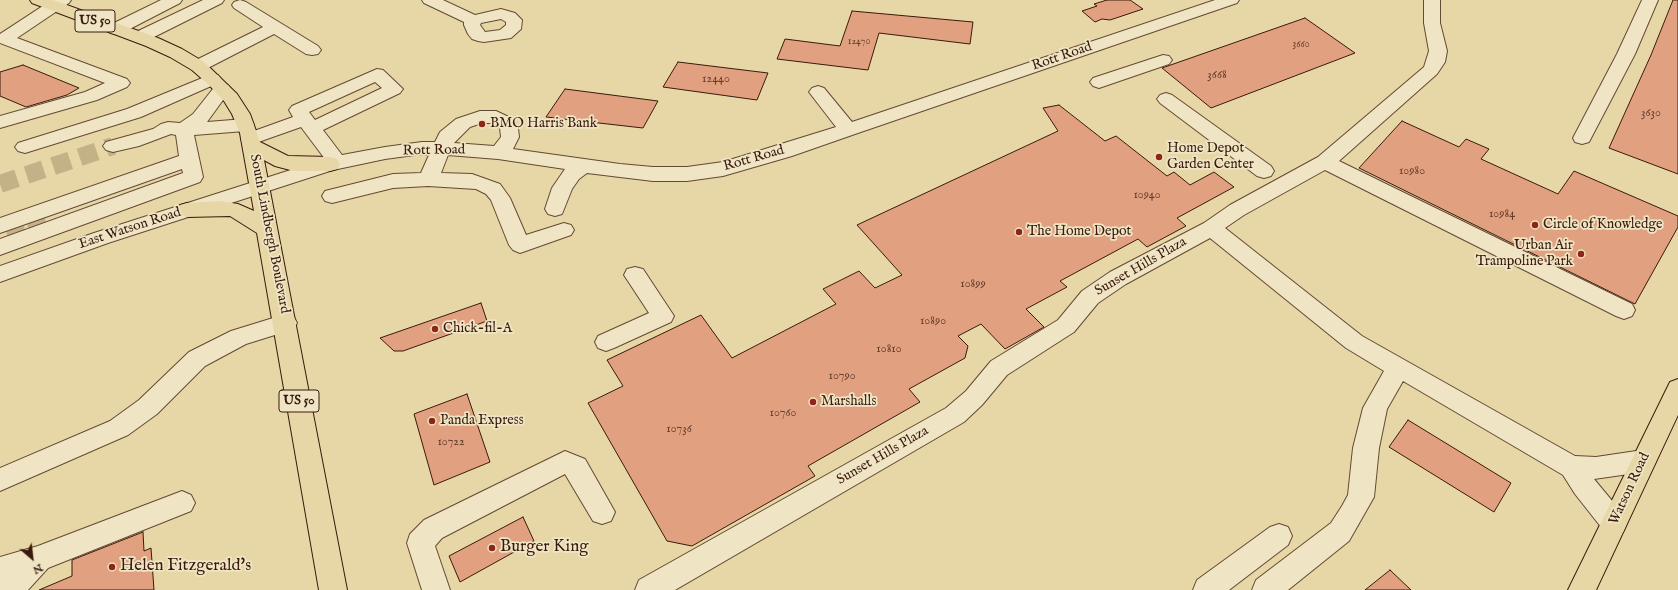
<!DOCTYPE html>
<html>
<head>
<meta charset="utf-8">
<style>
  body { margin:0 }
  #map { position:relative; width:1678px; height:590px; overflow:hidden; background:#e7d7a6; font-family:"IM FELL English",serif }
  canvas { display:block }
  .north { position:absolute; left:12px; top:538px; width:40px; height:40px; -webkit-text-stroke:3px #efe5c5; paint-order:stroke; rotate:152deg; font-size:11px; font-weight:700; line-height:16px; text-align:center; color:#391a0d }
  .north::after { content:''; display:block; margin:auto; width:14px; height:18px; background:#391a0d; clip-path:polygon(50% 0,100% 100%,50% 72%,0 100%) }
</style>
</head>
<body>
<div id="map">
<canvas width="1678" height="590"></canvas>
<div class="north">N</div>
</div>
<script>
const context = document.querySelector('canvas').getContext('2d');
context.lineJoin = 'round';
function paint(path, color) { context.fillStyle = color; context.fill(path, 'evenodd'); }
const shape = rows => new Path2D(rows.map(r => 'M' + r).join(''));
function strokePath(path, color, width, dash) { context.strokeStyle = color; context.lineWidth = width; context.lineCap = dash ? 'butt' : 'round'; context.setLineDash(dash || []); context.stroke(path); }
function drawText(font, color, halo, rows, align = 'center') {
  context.font = font + ' "IM FELL English",serif'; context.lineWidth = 3.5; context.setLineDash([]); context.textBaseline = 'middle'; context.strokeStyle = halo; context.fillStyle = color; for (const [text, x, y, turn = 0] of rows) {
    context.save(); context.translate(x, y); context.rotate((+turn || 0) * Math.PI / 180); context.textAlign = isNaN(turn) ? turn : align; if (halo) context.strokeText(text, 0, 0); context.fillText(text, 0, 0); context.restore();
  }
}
const building = shape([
  [1107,0,1130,0,1143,9,1110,20,1102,19,1095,22,1082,11,1097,6,1094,4,1107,0],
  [1673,0,1678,0,1678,174,1609,148,1651,55,1673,0],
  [852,11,973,22,970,44,879,33,868,70,777,59,785,39,840,46,852,11],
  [1305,18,1355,53,1211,108,1162,68,1305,18],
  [678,62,768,73,757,100,663,87,678,62],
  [23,65,79,88,67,95,26,107,0,96,0,72,23,65],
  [565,89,658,101,643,128,546,117,565,89],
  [1059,105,1105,141,1116,136,1167,176,1174,172,1190,185,1214,172,1234,187,1177,218,1186,226,1147,247,1138,239,1060,281,1067,287,1026,309,1044,327,1005,349,981,324,958,336,968,346,965,358,909,389,920,402,808,466,815,476,692,546,667,541,588,403,623,386,607,360,701,315,732,358,836,304,823,289,859,271,875,288,902,275,857,225,1058,131,1043,108,1059,105],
  [1402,121,1459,147,1466,139,1489,149,1481,159,1558,194,1574,171,1678,216,1678,227,1635,304,1359,168,1402,121],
  [481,303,487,321,403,351,394,351,380,338,481,303],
  [467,394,490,462,434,485,414,414,467,394],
  [1408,420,1511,483,1494,512,1389,447,1408,420],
  [523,517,534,541,460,582,449,556,523,517],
  [143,532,144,551,151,548,154,590,39,590,72,576,72,560,143,532],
  [1390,570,1411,590,1365,590,1390,570]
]);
paint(building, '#e1a07f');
strokePath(building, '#391a0d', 1);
strokePath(shape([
  [0,184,113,146],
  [36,218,37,228],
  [15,225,16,235]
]), '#c4b187', 18, [18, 10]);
const minor = shape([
  [52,0,71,0,69,3,17,38,127,79,130,83,127,87,97,100,0,128,0,116,85,92,105,83,0,43,0,34,52,0],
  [161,0,182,0,180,3,122,33,116,34,110,33,108,29,110,25,161,0],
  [203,0,224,0,222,3,146,41,140,42,134,41,132,37,134,33,203,0],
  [240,0,246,2,318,46,321,50,318,54,312,55,306,54,274,34,204,70,198,71,192,70,189,66,192,62,263,27,234,8,232,5,234,2,240,0],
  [422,0,443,0,475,15,501,9,515,13,522,20,521,29,511,38,484,42,478,41,472,39,468,34,464,25,464,22,424,3,422,0],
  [501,19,506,22,506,25,500,30,485,32,480,25,481,23,501,19],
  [1215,0,1239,0,1237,3,855,134,792,156,723,176,687,181,653,181,587,173,579,179,572,189,562,214,555,216,548,214,545,209,552,188,565,169,498,159,448,155,441,173,472,174,500,184,510,198,526,235,564,223,571,225,574,230,571,235,520,253,513,250,509,245,491,200,486,194,476,189,428,186,393,188,332,203,325,201,322,196,325,191,393,174,421,173,429,155,422,154,385,159,333,170,108,243,0,282,0,266,94,233,325,159,301,127,250,145,243,143,241,139,243,135,293,117,289,110,292,106,377,69,383,70,403,89,400,93,323,130,342,155,385,147,422,142,435,142,440,132,456,119,480,111,496,111,513,119,518,128,519,137,513,149,620,164,653,167,687,167,723,162,836,127,809,92,812,88,818,86,824,88,852,122,1215,0],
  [375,82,382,88,315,120,309,112,375,82],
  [482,123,492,123,500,128,501,137,494,146,454,143,470,127,482,123],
  [1424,0,1440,0,1440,23,1447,51,1445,62,1437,74,1339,161,1632,304,1635,310,1632,316,1624,319,1616,316,1325,170,1244,215,1225,228,1362,336,1575,456,1596,457,1643,450,1652,453,1656,461,1652,469,1643,472,1594,479,1623,514,1627,523,1623,532,1614,535,1605,532,1575,494,1563,475,1403,381,1387,409,1379,448,1374,497,1349,541,1288,590,1252,590,1256,580,1331,523,1342,506,1348,495,1353,448,1363,408,1384,371,1346,348,1210,238,1126,284,1098,303,1074,332,1007,375,982,405,964,422,675,590,635,590,639,580,946,408,966,391,991,361,1058,320,1082,291,1110,272,1204,223,1230,205,1318,157,1424,67,1429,51,1424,23,1424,0],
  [1642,0,1658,0,1635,54,1589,142,1582,144,1575,142,1573,138,1617,54,1642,0],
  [1163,55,1169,56,1172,60,1169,64,1099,88,1093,86,1090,82,1093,78,1163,55],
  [212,74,218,75,221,79,218,83,141,117,25,153,18,151,15,147,18,143,127,109,212,74],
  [222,83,228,85,231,89,207,122,245,119,252,121,254,125,252,129,245,131,194,135,203,177,200,182,0,255,0,239,183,173,182,169,0,233,0,218,179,156,176,135,171,134,139,146,113,152,106,150,103,146,106,142,153,129,161,124,168,122,180,123,193,114,216,85,222,83],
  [1166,93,1172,95,1271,166,1274,171,1271,176,1264,178,1257,176,1160,103,1157,99,1160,95,1166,93],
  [635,267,643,269,674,316,671,322,614,348,606,351,598,348,595,342,598,336,649,313,624,275,627,269,635,267],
  [286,314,294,317,297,323,294,329,246,344,205,366,157,414,128,435,0,491,0,468,110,421,139,400,189,352,231,331,286,314],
  [565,451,585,459,615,512,611,521,602,524,593,521,565,474,442,538,435,546,450,590,422,590,407,543,410,534,424,520,565,451],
  [182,491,191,495,195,503,191,511,48,568,28,590,0,590,0,557,38,546,182,491],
  [1279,524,1288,527,1292,536,1288,545,1229,590,1193,590,1197,580,1270,527,1279,524]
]);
const major = shape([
  [30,0,53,0,158,38,182,49,204,62,237,94,250,114,260,142,288,156,330,157,337,159,340,164,337,169,330,171,294,171,275,166,264,160,347,590,319,590,257,233,230,216,187,217,180,215,177,210,180,205,187,203,220,201,238,204,254,211,240,133,232,114,224,101,208,84,192,70,170,57,146,46,32,3,30,0],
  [1678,379,1678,415,1596,590,1568,590,1670,382,1678,379]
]);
strokePath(minor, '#644933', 2);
strokePath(major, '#391a0d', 2);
paint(minor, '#efe5c5');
paint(major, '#e7d7a6');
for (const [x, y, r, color] of [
  [482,124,4,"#8f2418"],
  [1159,157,4,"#8f2418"],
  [1535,225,4,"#8f2418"],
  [1019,232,4,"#8f2418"],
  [1581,254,4,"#8f2418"],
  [435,329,4,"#8f2418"],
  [813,402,4,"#8f2418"],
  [432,421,4,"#8f2418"],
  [492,548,4,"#8f2418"],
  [112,567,4,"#8f2418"]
]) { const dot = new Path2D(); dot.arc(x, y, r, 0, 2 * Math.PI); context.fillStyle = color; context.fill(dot); strokePath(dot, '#efe5c5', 1.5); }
drawText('10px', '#633c2a', null, [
  ["12470",859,42],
  ["3660",1301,45]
]);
drawText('12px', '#633c2a', null, [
  ["3668",1217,76],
  ["12440",716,80],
  ["3630",1651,114],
  ["10980",1412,172],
  ["10940",1147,196],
  ["10984",1502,215],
  ["10899",973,285],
  ["10890",933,322],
  ["10810",889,350],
  ["10790",842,377],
  ["10760",783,414],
  ["10736",679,430],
  ["10722",451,443]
]);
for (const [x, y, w] of [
  [95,21,40],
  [299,401,40]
]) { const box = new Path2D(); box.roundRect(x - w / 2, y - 11, w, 22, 3); context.fillStyle = '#efe5c5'; context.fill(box); strokePath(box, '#391a0d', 1); }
drawText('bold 13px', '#391a0d', null, [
  ["US 50",95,21],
  ["US 50",299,401]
]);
drawText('14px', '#391a0d', '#efe5c5', [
  ["Rott Road",1062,57,-19],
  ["Rott Road",434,151,-1],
  ["Rott Road",754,159,-16],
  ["East Watson Road",130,229,-18],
  ["South Lindbergh Boulevard",269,234,79],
  ["Sunset Hills Plaza",1141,267,-30],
  ["Sunset Hills Plaza",883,456,-30],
  ["Watson Road",1630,489,-65]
]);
drawText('14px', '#391a0d', '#efe5c5', [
  ["BMO Harris Bank",490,124],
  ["Home Depot",1167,149],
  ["Garden Center",1167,165],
  ["Circle of Knowledge",1543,225],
  ["The Home Depot",1027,232],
  ["Urban Air",1573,246,"right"],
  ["Trampoline Park",1573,262,"right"],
  ["Chick-fil-A",443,329],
  ["Marshalls",821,402],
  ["Panda Express",440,421]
], 'left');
drawText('17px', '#391a0d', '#efe5c5', [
  ["Burger King",500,548],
  ["Helen Fitzgerald's",120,567]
], 'left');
</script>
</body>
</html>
